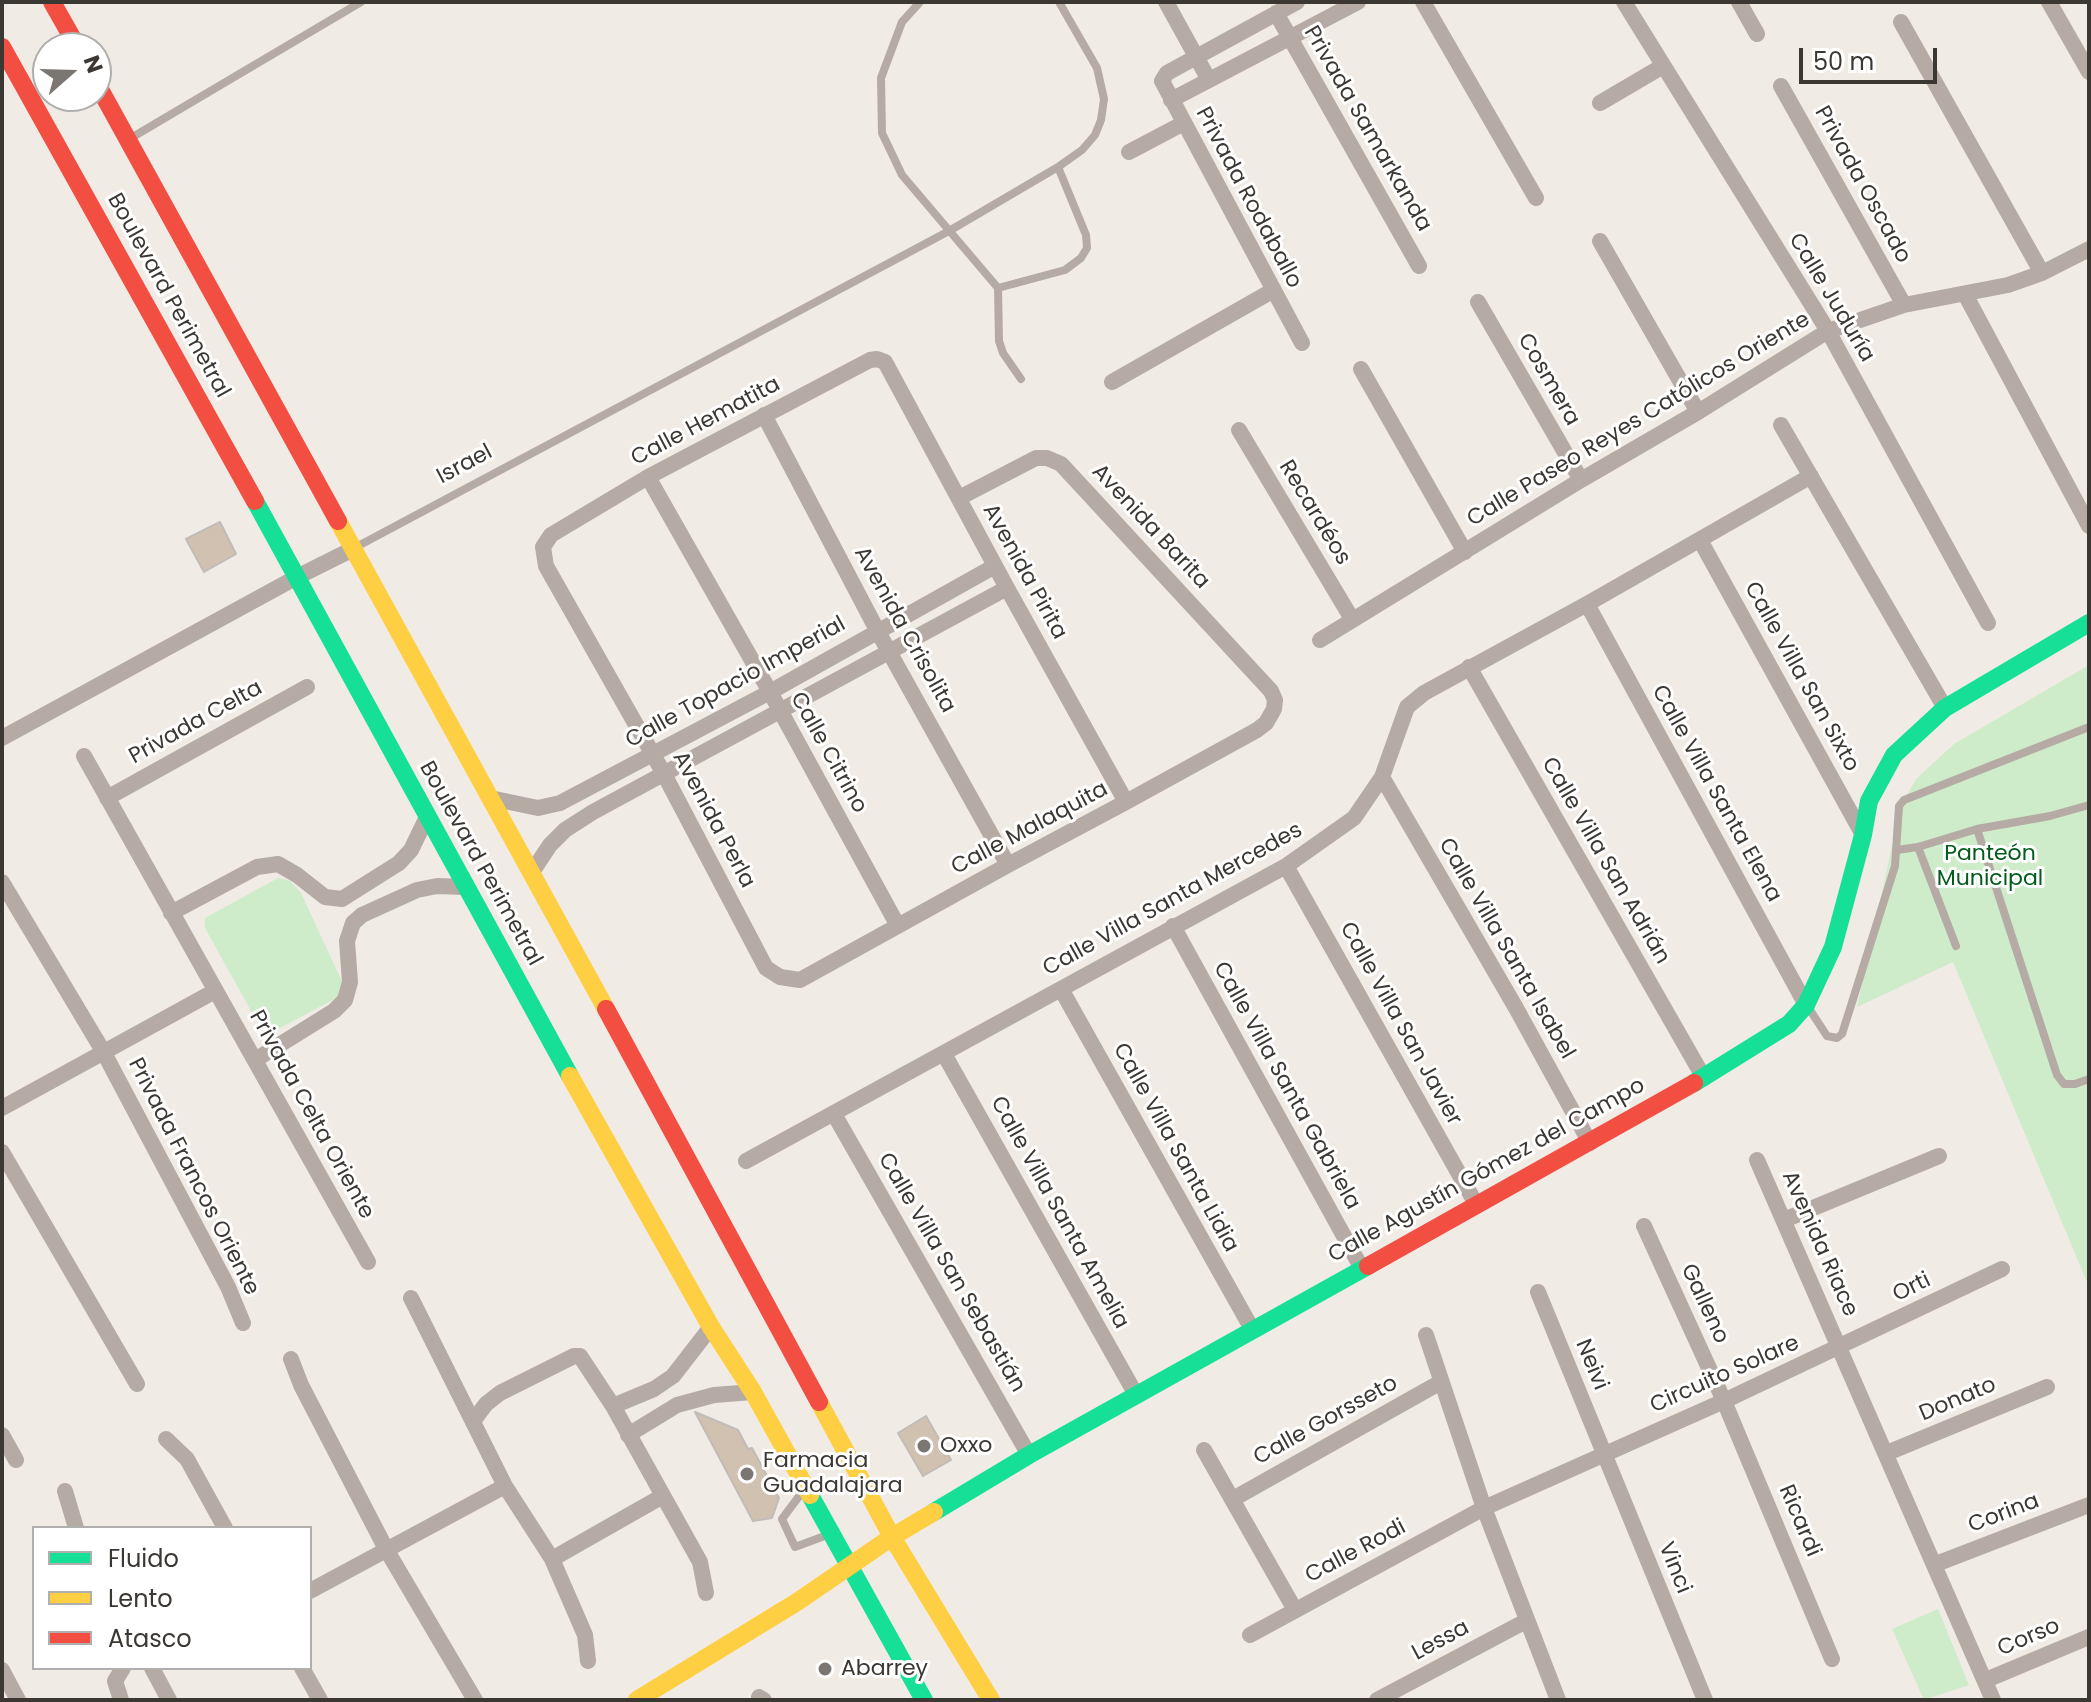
<!DOCTYPE html>
<html>
<head>
<meta charset="utf-8">
<style>
  body { margin:0 }
  #map { position:relative; width:2091px; height:1702px; overflow:hidden; background:#f1ebe6; font-family:Poppins,sans-serif }
  canvas { display:block }
  .frame { position:absolute; inset:0; border:4px solid #3b3733; pointer-events:none }
  .legend { position:absolute; left:32px; top:1526px; width:280px; height:144px; box-sizing:border-box; background:#fff; border:2px solid #b1afad; margin:0; padding:10px 14px; list-style:none; font-size:24px; color:#3b3733 }
  .legend li { display:flex; align-items:center; gap:16px; height:40px }
  .legend b { width:40px; border:2px solid #b1afad }
  .north { position:absolute; left:32px; top:32px; width:80px; height:80px; box-sizing:border-box; background:#fff; border:2px solid #b1afad; border-radius:50%; rotate:70deg; font-size:22px; font-weight:700; line-height:32px; text-align:center; color:#3b3733 }
  .north::after { content:''; display:block; margin:auto; width:28px; height:36px; background:#7b7672; clip-path:polygon(50% 0,100% 100%,50% 72%,0 100%) }
  .scale { position:absolute; left:1799px; top:48px; width:138px; height:36px; box-sizing:border-box; border:4px solid #3b3733; border-top:0; padding-left:10px; font-size:24px; line-height:28px; white-space:nowrap; color:#3b3733; -webkit-text-stroke:6px #fff; paint-order:stroke }
</style>
</head>
<body>
<div id="map">
<canvas width="2091" height="1702"></canvas>
<div class="frame"></div>
<ul class="legend">
<li><b style="height:10px;background:#16e098"></b>Fluido</li>
<li><b style="height:10px;background:#ffcf43"></b>Lento</li>
<li><b style="height:10px;background:#f24e42"></b>Atasco</li>
</ul>
<div class="north">N</div>
<div class="scale">50 m</div>
</div>
<script>
const context = document.querySelector('canvas').getContext('2d');
context.lineJoin = 'round';
function paint(path, color) { context.fillStyle = color; context.fill(path, 'evenodd'); }
const shape = rows => new Path2D(rows.map(r => 'M' + r).join(''));
function strokePath(path, color, width, dash) { context.strokeStyle = color; context.lineWidth = width; context.lineCap = dash ? 'butt' : 'round'; context.setLineDash(dash || []); context.stroke(path); }
function drawText(font, color, halo, rows, align = 'center') {
  context.font = font + ' Poppins,sans-serif'; context.lineWidth = 6; context.setLineDash([]); context.textBaseline = 'middle'; context.strokeStyle = halo; context.fillStyle = color; for (const [text, x, y, turn = 0] of rows) {
    context.save(); context.translate(x, y); context.rotate((+turn || 0) * Math.PI / 180); context.textAlign = isNaN(turn) ? turn : align; if (halo) context.strokeText(text, 0, 0); context.fillText(text, 0, 0); context.restore();
  }
}
paint(shape([
  [2089,665,2089,1287,1953,962,1857,1007,1901,805,1916,779,1954,744],
  [278,878,290,881,301,893,345,988,340,996,273,1032,261,1029,205,928,205,918],
  [1938,1609,1969,1685,1924,1700,1892,1629]
]), '#ceecca');
const building = shape([
  [220,522,236,554,204,572,186,539,220,522],
  [695,1412,738,1430,748,1449,752,1448,779,1498,772,1518,753,1521,695,1412],
  [926,1416,951,1460,923,1476,898,1433,926,1416]
]);
paint(building, '#d1c1b0');
strokePath(building, '#c1bcb8', 2);
strokePath(shape([
  [920,2,902,22,881,78,882,133,902,175,998,288,1065,270,1081,258,1087,248,1086,235,1058,167],
  [131,138,361,2],
  [998,288,999,341,1003,353,1021,379],
  [358,546,949,231,1058,167,1082,150,1095,135,1101,120,1104,99,1097,68,1059,2],
  [1977,829,2057,1075,2064,1084,2075,1084,2089,1079],
  [1918,847,1956,946],
  [1897,850,1918,847,1977,829,2050,816,2089,805],
  [1808,1007,1827,1036,1837,1038,1842,1034,1895,866,1899,806,1904,800,2089,727],
  [803,1491,782,1519,795,1547,830,1534]
]), '#b6aaa5', 8);
strokePath(shape([
  [1166,2,1209,80],
  [1297,2,1167,73,1162,81,1302,343],
  [1423,2,1536,198],
  [1624,2,1828,331,1988,623],
  [1739,2,1757,34],
  [2049,2,2089,72],
  [1276,13,1419,266],
  [1901,22,2042,273],
  [1781,86,1904,305],
  [1171,100,1358,2],
  [1600,103,1663,66],
  [1129,152,1184,123],
  [1600,241,1698,412],
  [1965,294,2089,526],
  [1478,302,1581,480],
  [1361,369,1465,552],
  [1112,382,1272,291],
  [764,415,877,630,1008,865],
  [1781,425,1945,708],
  [1239,430,1352,619],
  [648,477,770,692,898,926],
  [959,498,1036,458,1047,458,1061,464,1271,691,1275,700,1274,709,1266,723,1257,730,1126,802,1008,865,800,980,780,977,766,968,664,774,546,566,543,547,551,535,648,477,870,360,877,359,885,362,1007,588,1126,802],
  [1700,540,1863,835],
  [1587,604,1806,1005],
  [1320,640,1581,480,1698,412,1828,331,1904,305,2008,285,2042,273,2089,249],
  [1469,667,1704,1078],
  [2,738,297,577,353,549],
  [84,756,368,1262],
  [1382,777,1516,1008,1590,1143],
  [107,798,307,687],
  [490,798,538,808,560,803,770,692,995,566],
  [1286,866,1476,1204],
  [532,872,550,845,565,830,593,812,1007,588],
  [2,882,103,1051,228,1287,243,1323],
  [171,913,257,867,278,864,297,875,325,897,342,899,399,863,411,850,427,817],
  [1173,926,1361,1267],
  [1061,989,1252,1329],
  [944,1054,1135,1393],
  [255,1060,334,1011,345,1000,350,982,347,941,353,923,362,915,417,890,437,886,466,887],
  [2,1108,215,991],
  [834,1114,1029,1455],
  [2,1152,137,1384],
  [1757,1160,1993,1700],
  [746,1161,1286,866,1354,818,1382,777,1407,707,1424,693,1587,604,1811,476],
  [1784,1220,1939,1156],
  [1644,1226,1724,1401,1832,1659],
  [1538,1292,1705,1700],
  [411,1298,505,1486,552,1559,585,1635,588,1661],
  [1426,1335,1484,1508,1558,1700],
  [291,1359,301,1385,386,1549,475,1700],
  [613,1406,654,1389,673,1376,711,1327],
  [474,1420,486,1404,500,1393,574,1356,580,1356,613,1406,700,1562,706,1593],
  [2,1435,16,1460],
  [628,1435,677,1405,714,1395,753,1392],
  [166,1439,187,1459,225,1528],
  [1204,1450,1295,1610],
  [1887,1453,2047,1387],
  [65,1491,76,1528],
  [1233,1499,1441,1382],
  [552,1559,661,1497],
  [1936,1564,2089,1505],
  [310,1591,505,1486],
  [1250,1635,1484,1508,1724,1401,2002,1269],
  [152,1668,169,1700],
  [302,1668,320,1700],
  [2,1670,18,1700],
  [1986,1680,2089,1637],
  [759,1697,764,1700],
  [121,1700,115,1681,123,1668],
  [1377,1700,1526,1621]
]), '#b6aaa5', 16);
strokePath(shape([
  [255,501,570,1076],
  [1694,1083,1789,1024,1806,1005,1833,947,1863,835,1869,801,1894,755,1945,708,2089,623],
  [810,1495,924,1700],
  [934,1512,1029,1455,1368,1266]
]), '#16e098', 18);
strokePath(shape([
  [338,521,606,1009],
  [570,1076,711,1327,753,1392,810,1495],
  [819,1402,892,1537,991,1700],
  [637,1700,797,1602,892,1537,934,1512]
]), '#ffcf43', 18);
strokePath(shape([
  [52,2,78,48],
  [2,47,255,501],
  [96,82,338,521],
  [606,1009,819,1402],
  [1368,1266,1694,1083]
]), '#f24e42', 18);
for (const [x, y, r, color] of [
  [924,1446,8,"#7b7672"],
  [747,1474,8,"#7b7672"],
  [825,1669,8,"#7b7672"]
]) { const dot = new Path2D(); dot.arc(x, y, r, 0, 2 * Math.PI); context.fillStyle = color; context.fill(dot); strokePath(dot, '#fff', 3); }
drawText('22px', '#3b3733', '#fff', [
  ["Privada Samarkanda",1367,129,60],
  ["Privada Oscado",1862,185,61],
  ["Privada Rodaballo",1248,198,62],
  ["Boulevard Perimetral",168,296,61],
  ["Calle Juduría",1831,298,59],
  ["Cosmera",1548,380,60],
  ["Calle Paseo Reyes Católicos Oriente",1639,420,-31],
  ["Calle Hematita",706,422,-28],
  ["Israel",465,465,-28],
  ["Recardéos",1314,513,59],
  ["Avenida Barita",1150,527,47],
  ["Avenida Pirita",1024,572,61],
  ["Avenida Crisolita",904,630,61],
  ["Calle Villa San Sixto",1801,677,61],
  ["Calle Topacio Imperial",736,683,-29],
  ["Privada Celta",196,723,-29],
  ["Calle Citrino",828,753,61],
  ["Calle Villa Santa Elena",1716,794,61],
  ["Avenida Perla",713,820,62],
  ["Calle Malaquita",1030,829,-28],
  ["Calle Villa San Adrián",1605,861,60],
  ["Boulevard Perimetral",480,864,61],
  ["Calle Villa Santa Mercedes",1173,900,-29],
  ["Calle Villa Santa Isabel",1506,949,60],
  ["Calle Villa San Javier",1400,1024,61],
  ["Calle Villa Santa Gabriela",1286,1086,61],
  ["Privada Celta Oriente",311,1115,61],
  ["Calle Villa Santa Lidia",1175,1148,61],
  ["Calle Agustín Gómez del Campo",1487,1171,-29],
  ["Privada Francos Oriente",193,1177,63],
  ["Calle Villa Santa Amelia",1059,1213,61],
  ["Avenida Riace",1819,1244,66],
  ["Calle Villa San Sebastián",951,1273,60],
  ["Orti",1912,1288,-26],
  ["Galleno",1704,1304,65],
  ["Neivi",1591,1365,68],
  ["Circuito Solare",1725,1375,-24],
  ["Donato",1958,1400,-23],
  ["Calle Gorsseto",1326,1421,-29],
  ["Corina",2004,1514,-21],
  ["Ricardi",1799,1521,67],
  ["Calle Rodi",1356,1552,-28],
  ["Vinci",1674,1568,68],
  ["Corso",2029,1638,-23],
  ["Lessa",1441,1641,-28]
]);
drawText('22px', '#035c1b', '#fff', [
  ["Panteón",1990,854],
  ["Municipal",1990,879]
]);
drawText('22px', '#3b3733', '#fff', [
  ["Oxxo",940,1446],
  ["Farmacia",763,1461],
  ["Guadalajara",763,1486],
  ["Abarrey",841,1669]
], 'left');
</script>
</body>
</html>
